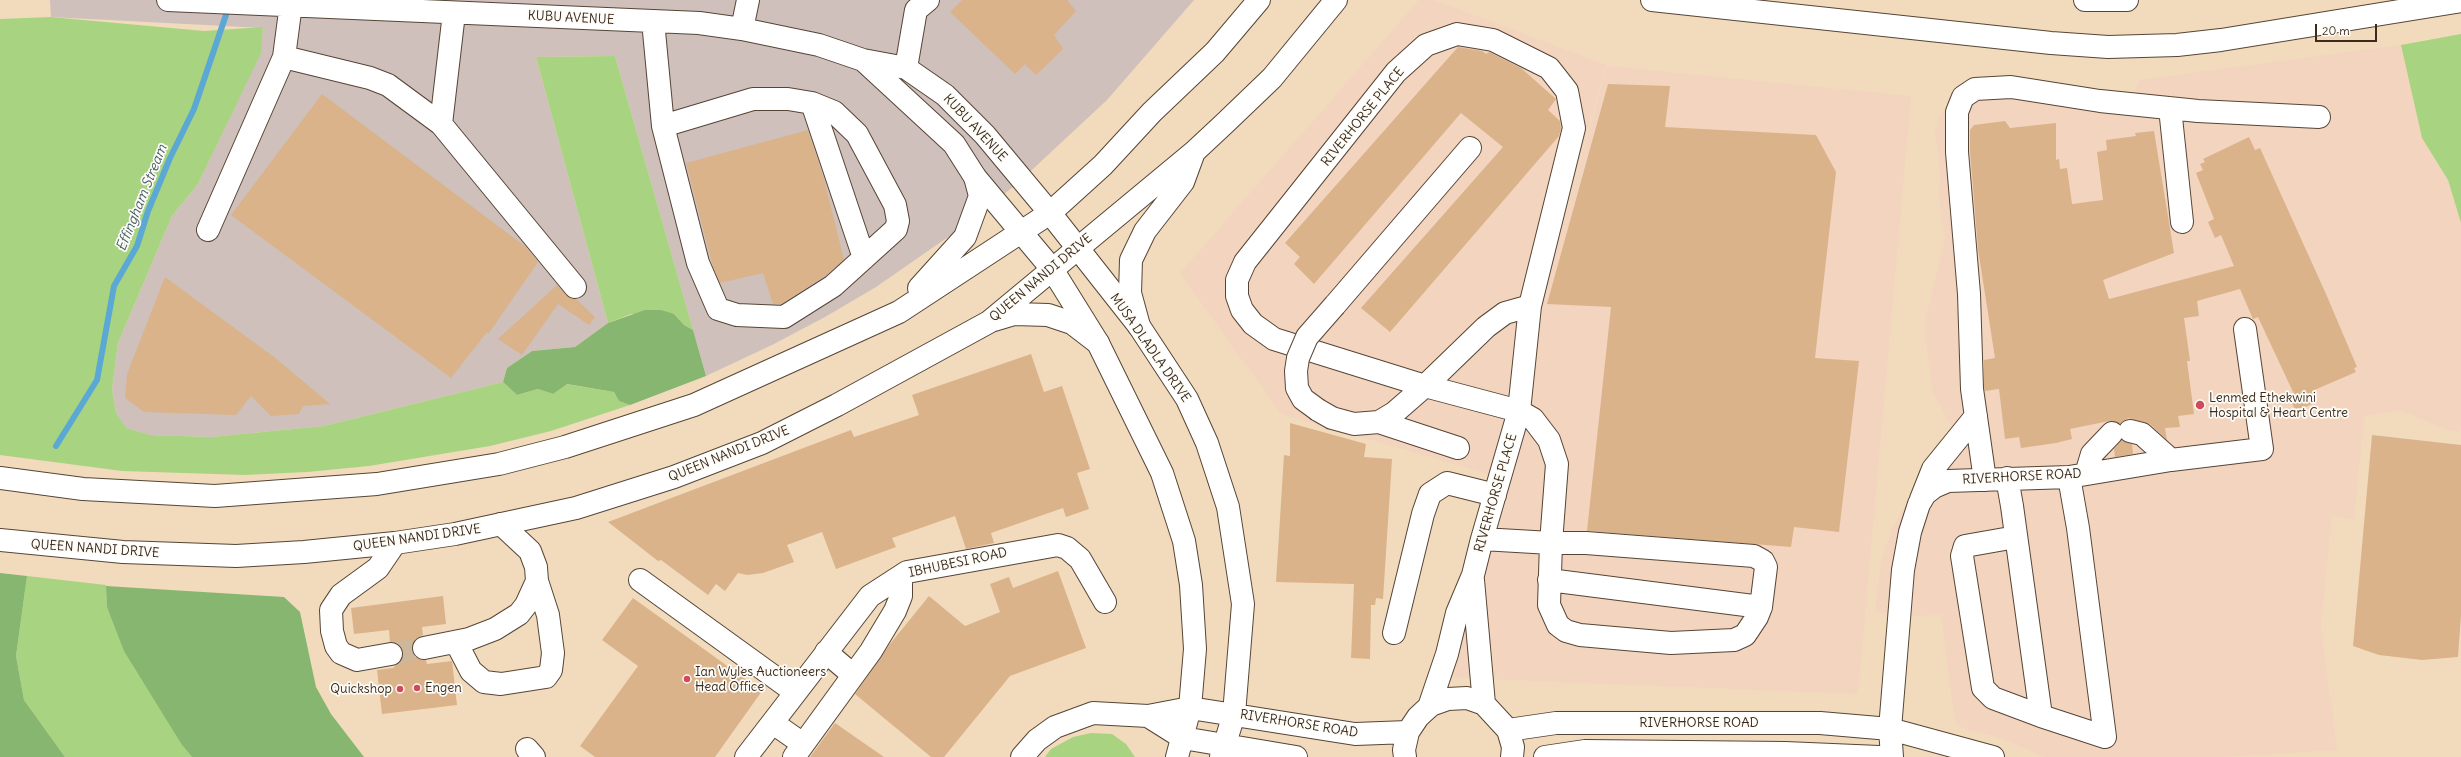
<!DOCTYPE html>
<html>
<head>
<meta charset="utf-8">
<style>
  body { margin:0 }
  #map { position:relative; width:2461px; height:757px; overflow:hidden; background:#f2dbbc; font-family:Delius,sans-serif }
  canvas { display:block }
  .scale { position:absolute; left:2315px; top:24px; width:62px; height:18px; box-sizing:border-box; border:2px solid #3b2a1e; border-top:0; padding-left:5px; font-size:12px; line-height:14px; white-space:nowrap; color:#3b2a1e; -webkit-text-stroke:3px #fdfcf7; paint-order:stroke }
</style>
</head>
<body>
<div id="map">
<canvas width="2461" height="757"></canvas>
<div class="scale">20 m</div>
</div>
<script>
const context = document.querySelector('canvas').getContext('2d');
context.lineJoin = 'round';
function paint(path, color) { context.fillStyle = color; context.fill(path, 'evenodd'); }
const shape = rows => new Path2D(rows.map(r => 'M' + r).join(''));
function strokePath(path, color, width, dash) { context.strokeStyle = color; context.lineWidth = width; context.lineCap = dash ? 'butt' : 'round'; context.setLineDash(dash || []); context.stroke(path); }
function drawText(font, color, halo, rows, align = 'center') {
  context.font = font + ' Delius,sans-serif'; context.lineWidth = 3.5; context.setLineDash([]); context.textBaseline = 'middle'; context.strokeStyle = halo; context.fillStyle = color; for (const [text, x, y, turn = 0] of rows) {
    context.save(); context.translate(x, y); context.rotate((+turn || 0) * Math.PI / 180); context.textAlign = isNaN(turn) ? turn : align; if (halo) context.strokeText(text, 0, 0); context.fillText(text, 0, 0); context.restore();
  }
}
paint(shape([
  [1419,0,1434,0,1606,65,1492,475,1281,414,1180,273],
  [2401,45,2422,138,2448,180,2461,223,2461,427,2458,432,2448,430,2399,410,2364,416,2354,520,2332,515,2321,627,2337,750,2222,757,2045,757,2003,739,1957,726,1952,701,1941,615,1911,616,1875,612,1881,562,1893,527,1908,500,1946,460,1953,446,1949,422,1932,390,1925,333,1925,322,1945,238,1939,199,1940,168,1935,132,1940,115,1970,84,2132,100,2139,80],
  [1607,66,1911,96,1858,694,1438,677]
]), '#f3d4bf');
paint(shape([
  [50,0,1194,0,1107,100,1020,181,974,219,876,287,825,317,772,345,706,376,615,56,536,57,608,323,575,347,532,351,507,368,503,382,324,426,211,437,149,435,125,428,116,413,112,389,118,343,172,216,198,184,260,53,263,28,51,17]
]), '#cfc0bb');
paint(shape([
  [51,17,204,31,263,27,261,53,198,184,172,216,118,343,112,389,116,413,126,428,150,435,211,437,324,426,503,382,517,395,538,389,553,394,566,384,614,392,619,401,630,405,551,431,490,446,369,466,307,472,245,475,122,471,0,455,0,19],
  [2461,34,2461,223,2448,180,2422,138,2401,45],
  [615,56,693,330,684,325,674,314,631,314,608,323,536,57],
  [27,576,106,585,107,607,182,745,192,757,65,757,24,700,16,656],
  [1091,733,1112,734,1126,744,1135,757,1045,757,1051,749,1073,737]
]), '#a8d481');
paint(shape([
  [645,310,661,310,674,314,684,325,693,330,706,376,630,405,619,401,614,392,567,384,553,394,538,389,517,395,503,382,507,368,532,351,575,347,608,323],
  [0,573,27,576,16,656,24,700,65,757,0,757],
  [106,586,284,597,300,612,316,687,331,714,364,757,192,757,182,745,124,651,107,607]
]), '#86b66f');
strokePath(shape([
  [56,446,97,380,114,286,137,246,148,211,170,158,194,109,229,6]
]), '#5ca8d4', 6);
paint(shape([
  [962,0,1067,0,1076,11,1054,35,1063,49,1036,75,1025,64,1015,74,950,12],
  [1458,47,1482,51,1486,54,1489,52,1521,68,1556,99,1548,110,1560,121,1561,128,1559,136,1390,332,1361,308,1503,147,1461,113,1314,284,1294,264,1300,257,1285,243],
  [1608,84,1670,86,1665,127,1816,135,1836,172,1815,358,1859,361,1839,532,1794,527,1791,547,1587,531,1611,307,1547,304],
  [322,94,526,247,538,262,489,333,487,332,451,378,231,215],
  [2005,121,2010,128,2056,123,2056,160,2059,159,2060,169,2067,168,2072,204,2103,200,2097,152,2107,150,2106,140,2136,136,2135,133,2154,131,2174,253,2103,280,2109,299,2234,266,2221,235,2215,238,2208,222,2214,219,2196,173,2203,170,2200,164,2205,162,2203,159,2249,137,2255,150,2260,148,2326,294,2357,367,2354,368,2356,372,2312,391,2315,398,2311,401,2312,404,2296,411,2288,396,2294,394,2258,317,2253,319,2240,289,2197,301,2199,316,2184,318,2190,361,2187,361,2194,414,2178,416,2180,427,2165,428,2167,440,2150,424,2128,418,2120,424,2109,421,2070,429,2072,439,2056,443,2021,448,2019,437,2005,439,1999,389,1985,391,1984,388,1984,360,1995,358,1978,249,1970,151,1970,130,1974,125],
  [808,130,824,179,844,260,825,276,781,304,773,304,763,273,720,283,713,267,686,163],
  [165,277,278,360,330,404,303,406,299,414,271,416,251,396,236,415,144,412,125,398,127,374],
  [557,285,566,295,576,299,595,317,589,325,558,304,522,355,498,339],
  [1031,354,1044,392,1062,386,1090,469,1077,473,1089,509,1066,517,1063,508,991,533,994,543,966,549,955,516,892,538,896,547,836,569,822,532,787,545,794,562,763,573,747,575,738,573,725,591,716,584,708,595,661,560,658,561,608,522,851,430,854,437,919,415,912,395],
  [1290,423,1366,444,1364,457,1392,459,1383,599,1376,598,1375,605,1371,605,1370,659,1351,658,1354,584,1276,582,1284,455,1290,456],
  [2372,435,2461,445,2461,615,2458,657,2422,660,2379,655,2353,646],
  [2122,440,2132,444,2133,454,2115,457,2114,449],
  [1058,571,1086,648,1010,676,944,757,931,757,855,694,890,644,929,596,965,626,1000,612,990,584,1009,577,1013,588],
  [443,596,446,624,422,627,423,635,415,639,412,650,415,657,426,660,427,664,452,661,457,705,382,714,377,670,393,668,403,659,403,651,400,646,390,642,389,630,354,634,351,608],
  [633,598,762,691,715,757,595,757,580,746,638,666,602,640],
  [835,723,884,757,810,757]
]), '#dab38a');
strokePath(shape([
  [391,654,424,648]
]), '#cdb89c', 22, [22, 11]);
const minor = shape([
  [168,0,699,23,742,29,819,45,863,60,906,68,945,95,985,135,1050,213,1139,326,1187,399,1207,443,1228,507,1243,604,1234,714,1221,757],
  [2085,0,2127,0],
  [653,21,663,126,698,263,718,309,737,315,784,317,833,286,896,229,898,221,895,205,857,134,834,112,812,103,788,99,753,99,663,126],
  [742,29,748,0],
  [284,57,370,78,388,85,441,124,575,287],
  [863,60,954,144,975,177,1052,269,1098,343,1162,473,1184,541,1191,585,1195,649,1190,708,1177,757],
  [906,68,916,10,928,0],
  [812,103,864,258],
  [2170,108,2182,222],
  [441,124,454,13],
  [208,230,284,57,291,4],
  [1335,305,1470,148],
  [1318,410,1332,418,1354,424,1379,422,1394,413,1425,386,1486,327,1505,313,1530,306],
  [1379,422,1458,448],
  [2130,431,2142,434,2171,460],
  [2086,474,2092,454,2112,433],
  [2007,478,2012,506,2041,716,1993,698,1983,688,1962,556,1965,546,2016,537],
  [1985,480,1972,389,1969,294,1957,152,1957,112,1963,97,1975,89,2011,87,2100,101,2198,111,2319,117],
  [1921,499,1933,469,1976,416],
  [1551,543,1586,543,1754,556,1763,561,1766,567,1761,607,1757,617,1745,635,1734,640,1671,643,1580,635,1566,631,1558,625,1549,605,1551,543],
  [640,580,795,692],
  [1473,580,1484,704],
  [1549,580,1761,607],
  [1394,633,1423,514,1430,494,1447,483,1495,495],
  [456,642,471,671,484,682,501,684,546,677,551,670,553,653,548,615,537,581],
  [424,648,469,639,495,629,519,614,526,605,537,581,536,567,530,551,501,524],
  [826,652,853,675],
  [391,654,357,660,341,653,336,646,332,631,331,610,341,595,378,568,395,543],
  [1429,707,1447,654,1457,613,1473,575,1482,539,1519,411,1530,306,1574,128,1567,91,1549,68,1493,40,1457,34,1426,45,1396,72,1245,262,1237,280,1237,296,1242,310,1253,324,1274,339,1425,386,1519,411,1533,419,1549,440,1557,464,1551,543,1482,539],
  [1148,716,1183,738,1296,757],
  [2041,716,2105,737,2078,528,2069,477],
  [773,723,803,744],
  [1508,730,1556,723,1820,723,1890,729,1993,757],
  [527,749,534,757],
  [746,757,870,596,907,572,1058,545,1067,548,1080,559,1105,602],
  [794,757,871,651,895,611,901,596,901,576],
  [1022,757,1037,740,1055,727,1093,713,1148,716,1190,708,1355,734,1408,732],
  [1405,757,1404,750,1408,732,1418,717,1431,705,1448,699,1467,698,1484,704,1508,730,1513,747,1512,757],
  [1545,757,1585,751,1785,753,1879,757],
  [1892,757,1890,729,1903,570,1910,532,1919,504,1925,494,1934,487,1948,481,2069,477,2171,460,2262,449,2245,329]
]);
const major = shape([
  [919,288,965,237,980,196,975,177],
  [994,320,1014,314,1048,315,1072,323,1098,343],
  [1139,326,1130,293,1131,260,1145,231,1183,182,1194,152],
  [0,478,83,489,215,496,377,484,499,464,565,447,694,405,899,312,1050,213,1103,165,1152,112,1215,52,1259,0],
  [0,540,123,552,236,556,304,552,395,543,455,534,576,508,674,477,762,443,837,405,989,322,1194,152,1224,124,1272,78,1336,0]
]);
const highway = shape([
  [1652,0,2051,43,2108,47,2177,45,2221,40,2461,1]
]);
strokePath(minor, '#564536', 24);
strokePath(major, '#564536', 24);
strokePath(highway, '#564536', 24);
strokePath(minor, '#fff', 22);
strokePath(major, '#fff', 22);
strokePath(highway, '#fff', 22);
const minorBridge = shape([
  [1318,410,1303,399,1297,388,1296,371,1298,358,1307,337,1335,305]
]);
strokePath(minorBridge, '#564536', 24, []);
strokePath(minorBridge, '#fff', 22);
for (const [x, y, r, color] of [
  [2200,405,5,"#d1495b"],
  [687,679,4,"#d1495b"],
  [417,688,4,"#d1495b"],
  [400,689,4,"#d1495b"]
]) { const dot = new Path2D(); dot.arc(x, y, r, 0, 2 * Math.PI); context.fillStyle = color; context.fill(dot); strokePath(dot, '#fdfcf7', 1.5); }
drawText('13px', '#3b2a1e', '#fdfcf7', [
  ["KUBU AVENUE",571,18,3],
  ["RIVERHORSE PLACE",1363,117,-51],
  ["KUBU AVENUE",975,128,47],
  ["QUEEN NANDI DRIVE",1041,278,-40],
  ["MUSA DLADLA DRIVE",1150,348,55],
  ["QUEEN NANDI DRIVE",729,454,-22],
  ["RIVERHORSE ROAD",2022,477,-3],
  ["RIVERHORSE PLACE",1496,493,-74],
  ["QUEEN NANDI DRIVE",417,538,-8],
  ["QUEEN NANDI DRIVE",95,549,4],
  ["IBHUBESI ROAD",958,563,-12],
  ["RIVERHORSE ROAD",1699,723],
  ["RIVERHORSE ROAD",1299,724,9]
]);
drawText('13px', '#3b2a1e', '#fdfcf7', [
  ["Lenmed Ethekwini",2209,398],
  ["Hospital & Heart Centre",2209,413],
  ["Ian Wyles Auctioneers",695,672],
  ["Head Office",695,687],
  ["Engen",425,688],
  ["Quickshop",392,689,"right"]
], 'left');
drawText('italic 14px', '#485c67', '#fdfcf7', [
  ["Effingham Stream",142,198,-68]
]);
</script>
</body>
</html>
